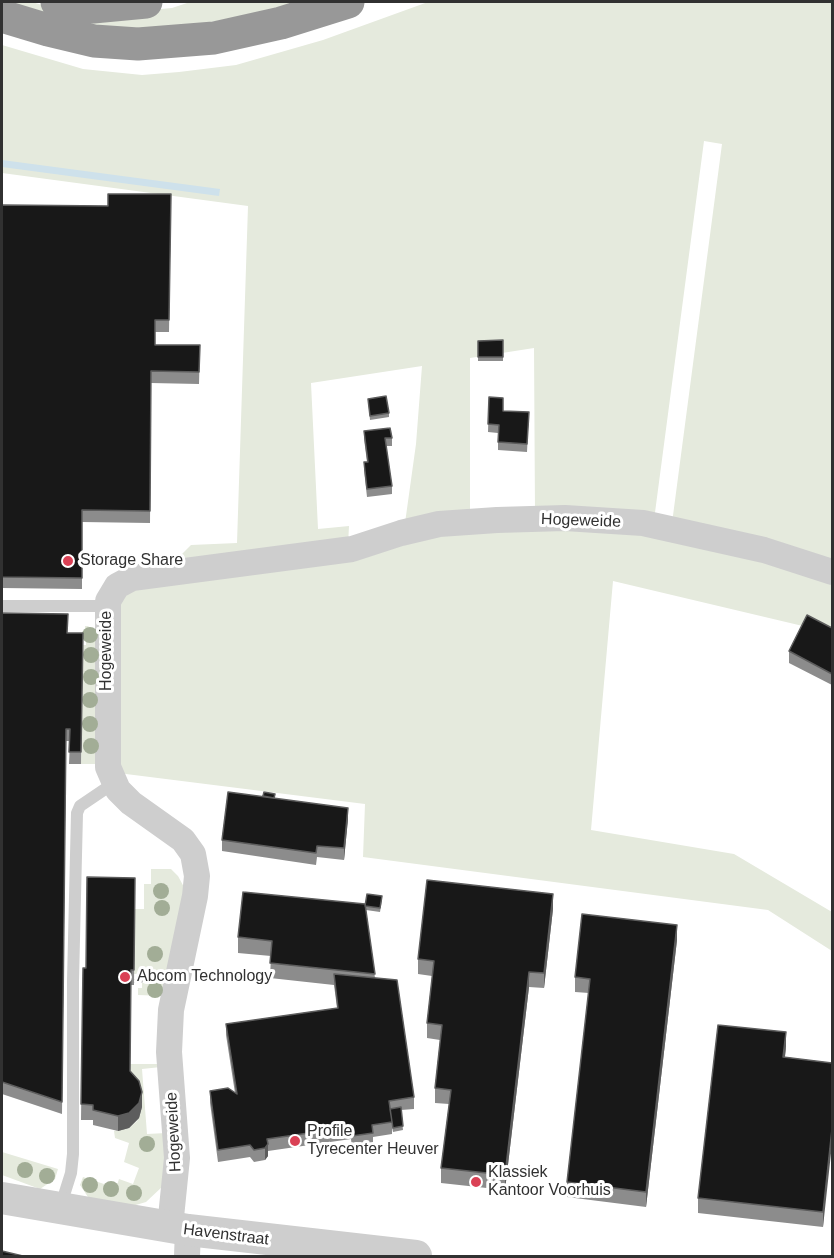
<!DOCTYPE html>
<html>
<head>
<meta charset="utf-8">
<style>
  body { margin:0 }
  #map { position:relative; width:834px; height:1258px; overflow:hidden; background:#fff; font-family:Helvetica,sans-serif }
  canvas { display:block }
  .frame { position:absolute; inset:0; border:3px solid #313131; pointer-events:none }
</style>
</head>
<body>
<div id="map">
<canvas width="834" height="1258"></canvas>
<div class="frame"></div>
</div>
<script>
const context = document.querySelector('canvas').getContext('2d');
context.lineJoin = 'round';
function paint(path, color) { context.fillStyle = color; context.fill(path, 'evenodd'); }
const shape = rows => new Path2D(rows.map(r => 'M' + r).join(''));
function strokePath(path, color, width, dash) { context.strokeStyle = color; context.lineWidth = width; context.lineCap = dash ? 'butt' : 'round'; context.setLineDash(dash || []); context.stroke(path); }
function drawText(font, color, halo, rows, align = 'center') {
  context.font = font + ' Helvetica,sans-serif'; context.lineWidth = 6; context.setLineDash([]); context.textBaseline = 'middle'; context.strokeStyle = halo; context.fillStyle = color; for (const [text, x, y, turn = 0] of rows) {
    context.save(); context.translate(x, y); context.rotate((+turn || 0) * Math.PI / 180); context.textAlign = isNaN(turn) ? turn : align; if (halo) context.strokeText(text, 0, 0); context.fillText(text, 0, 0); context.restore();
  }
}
paint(shape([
  [2,2,32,2,52,8,116,13,172,8,190,2,321,2,292,11,121,34],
  [428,2,832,2,832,559,672,523,722,144,704,141,654,520,535,513,534,348,470,358,470,517,405,523,416,444,422,366,311,383,318,529,349,526,348,545,170,566,191,545,237,543,248,206,2,173,2,45,83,69,142,75,179,72,236,65,323,40],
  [618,525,832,577,832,639,807,627,613,581,591,830,734,854,832,912,832,951,768,910,363,857,365,804,118,773,120,589,443,529],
  [85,626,88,626,97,634,97,764,81,764,83,645,86,645],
  [151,869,171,869,178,876,185,889,168,976,142,977,142,974,134,974,135,909,144,909,144,884,151,884],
  [142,983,167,983,164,996,138,995,138,988,142,988],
  [130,1064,161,1064,161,1067,142,1069,147,1134,166,1133,163,1186,146,1202,129,1207,90,1200,80,1185,86,1169,83,1177,116,1188,119,1179,133,1184,139,1168,124,1162,129,1143,115,1138,114,1131,129,1128,137,1121,140,1114,142,1107,130,1086],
  [2,1152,58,1169,55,1179,40,1189,2,1175]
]), '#e5eadd');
paint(shape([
  [2,160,220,189,219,196,2,167]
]), '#cee1eb');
strokePath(shape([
  [134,981,154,980]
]), '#cbcbcb', 4, [3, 3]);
strokePath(shape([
  [2,606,108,606],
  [60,1208,71,1173,73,1154,73,981,77,813,80,806,114,783]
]), '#cecece', 12);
strokePath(shape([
  [170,1227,177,1158,169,1052,171,1010,195,896,197,876,193,854,183,840,131,803,118,790,108,767,108,601,117,586,132,578,352,549,401,533,439,524,497,520,565,518,643,523,764,550,832,572],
  [187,1256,188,1230]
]), '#cecece', 26);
strokePath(shape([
  [2,1198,188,1230,416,1256]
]), '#cecece', 32);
strokePath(shape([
  [57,2,93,7,146,2],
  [2,16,48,30,94,41,138,44,214,38,281,23,348,2]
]), '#989898', 33);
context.fillStyle = '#a2ad96';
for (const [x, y] of [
  [90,635],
  [91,655],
  [91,677],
  [90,700],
  [90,724],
  [91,746],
  [161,891],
  [162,908],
  [155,954],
  [155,990],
  [147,1144],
  [25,1170],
  [47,1176],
  [90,1185],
  [111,1189],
  [134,1193]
]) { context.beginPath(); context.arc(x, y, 8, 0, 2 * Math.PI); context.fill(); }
paint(shape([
  [171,194,169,332,155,332,155,345,200,345,199,384,151,383,150,523,82,522,82,589,2,588,2,205,108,206],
  [503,340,503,361,478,361,478,341],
  [489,397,503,411,529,412,527,452,498,450,498,433,488,432],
  [368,399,389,413,389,417,370,420],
  [364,431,392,438,392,446,386,446,392,486,392,494,367,497,364,470,364,462,367,462,364,439],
  [2,613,67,633,83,633,81,764,69,764,70,741,66,741,62,1114,2,1094],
  [832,628,832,685,789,663,789,651],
  [275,798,348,819,344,860,317,857,316,865,222,851,222,840],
  [135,878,134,985,131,985,130,1071,142,1107,139,1118,129,1128,118,1131,93,1125,93,1120,81,1120,83,968,86,968],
  [382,900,380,912,366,910,375,978,414,1097,414,1109,401,1110,403,1130,393,1132,392,1127,392,1134,373,1137,373,1145,352,1148,351,1139,268,1151,268,1156,265,1160,254,1162,250,1157,218,1162,210,1103,210,1091,235,1093,226,1035,226,1024,337,1008,334,985,270,978,271,956,238,953,238,937],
  [553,909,544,988,529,987,505,1190,441,1183,441,1168,449,1104,435,1103,435,1088,440,1040,427,1038,427,1023,432,976,418,974,418,959],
  [677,940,646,1207,567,1197,567,1182,589,993,575,992,575,977],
  [786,1047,785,1057,832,1063,823,1227,698,1213,698,1198]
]), '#8c8c8c');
paint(shape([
  [348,808,348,819,344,860,344,848],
  [553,894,553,909,544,988,544,973],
  [677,925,677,940,646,1207,646,1192],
  [529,972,529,987,505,1190,505,1175],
  [786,1032,786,1047,783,1072,783,1057],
  [142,1092,142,1107,139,1118,129,1128,118,1131,118,1116],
  [832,1129,832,1144,823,1227,823,1212],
  [268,1144,268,1156,265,1160,265,1148]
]), '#5d5d5d');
const building = shape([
  [108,194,171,194,169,320,155,320,155,345,200,345,199,372,151,371,150,511,82,510,82,578,2,577,2,205,108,206,108,194],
  [503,340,503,357,478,357,478,341,503,340],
  [386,396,389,413,370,416,368,399,386,396],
  [489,397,503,398,503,411,529,412,527,444,498,442,499,425,488,424,489,397],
  [390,428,392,438,385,438,392,486,367,489,364,462,368,462,364,431,390,428],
  [2,613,68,614,67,633,83,633,81,752,69,752,70,729,66,729,62,1102,2,1082,2,613],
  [807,615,832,628,832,674,789,651,807,615],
  [228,792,348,808,344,848,317,846,316,853,222,840,228,792],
  [264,792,275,794,274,798,263,796,264,792],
  [87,877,135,878,134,970,131,970,130,1071,139,1081,142,1092,139,1103,129,1113,118,1116,93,1110,93,1105,81,1104,83,968,86,968,87,877],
  [427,880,553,894,544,973,529,972,505,1175,441,1168,451,1090,435,1088,442,1025,427,1023,434,961,418,959,427,880],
  [243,892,365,904,375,974,270,963,272,941,238,937,243,892],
  [367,894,382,896,380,908,365,906,367,894],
  [582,914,677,925,646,1192,567,1182,590,979,575,977,582,914],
  [334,974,397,980,414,1097,389,1101,392,1122,372,1125,373,1133,352,1136,351,1127,267,1139,268,1144,265,1148,254,1150,250,1145,218,1150,210,1091,228,1088,237,1094,226,1024,338,1008,334,974],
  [718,1025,786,1032,783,1057,832,1063,832,1129,823,1212,698,1198,718,1025],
  [401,1107,403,1126,393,1128,390,1109,401,1107],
  [2,1251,27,1257,2,1257,2,1251]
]);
paint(building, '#181818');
strokePath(building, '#5d5d5d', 1.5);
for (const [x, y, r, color] of [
  [68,561,6,"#da4155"],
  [125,977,6,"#da4155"],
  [295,1141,6,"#da4155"],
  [476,1182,6,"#da4155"]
]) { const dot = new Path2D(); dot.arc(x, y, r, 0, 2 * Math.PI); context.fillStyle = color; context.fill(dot); strokePath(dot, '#fff', 2); }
drawText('16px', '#313131', '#fff', [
  ["Hogeweide",581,521,2],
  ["Hogeweide",107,651,-90],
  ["Hogeweide",174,1132,-93],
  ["Havenstraat",226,1235,7]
]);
drawText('16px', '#313131', '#fff', [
  ["Storage Share",80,561],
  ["Abcom Technology",137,977],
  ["Profile",307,1132],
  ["Tyrecenter Heuver",307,1150],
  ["Klassiek",488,1173],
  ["Kantoor Voorhuis",488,1191]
], 'left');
</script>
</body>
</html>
